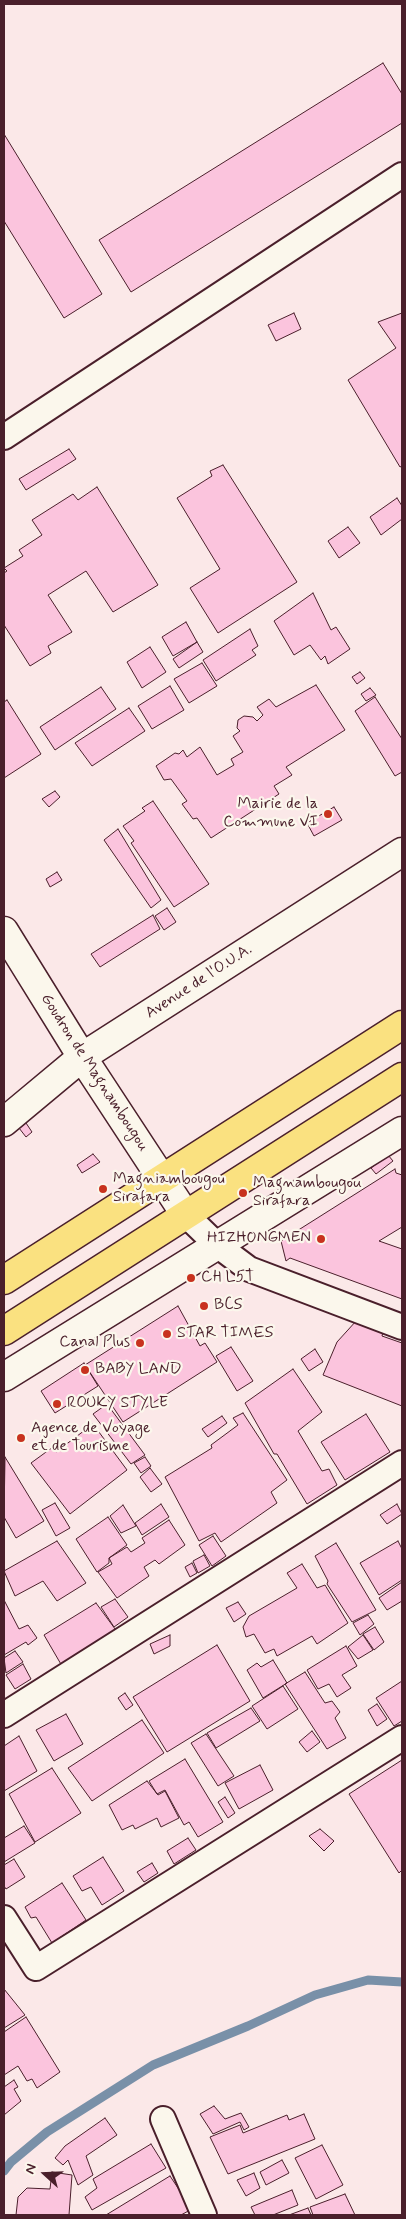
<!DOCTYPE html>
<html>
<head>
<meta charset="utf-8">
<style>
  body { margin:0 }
  #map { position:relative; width:406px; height:2219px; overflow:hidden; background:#fbe8e8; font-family:Mynerve,sans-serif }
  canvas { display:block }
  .frame { position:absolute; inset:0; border:5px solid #4a1f2b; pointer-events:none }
  .north { position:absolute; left:20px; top:2149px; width:50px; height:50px; -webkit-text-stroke:4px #fbf7ec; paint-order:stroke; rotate:290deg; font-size:14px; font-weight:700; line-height:20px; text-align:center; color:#4a1f2b }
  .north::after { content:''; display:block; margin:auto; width:18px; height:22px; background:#4a1f2b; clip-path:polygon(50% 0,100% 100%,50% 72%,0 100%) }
</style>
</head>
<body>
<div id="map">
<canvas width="406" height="2219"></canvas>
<div class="frame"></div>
<div class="north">N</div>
</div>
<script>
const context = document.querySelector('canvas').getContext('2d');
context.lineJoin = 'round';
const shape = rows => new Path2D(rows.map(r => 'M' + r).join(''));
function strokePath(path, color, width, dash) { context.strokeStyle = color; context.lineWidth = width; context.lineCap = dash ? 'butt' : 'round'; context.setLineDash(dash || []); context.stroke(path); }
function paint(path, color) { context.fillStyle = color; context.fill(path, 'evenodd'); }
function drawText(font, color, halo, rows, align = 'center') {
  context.font = font + ' Mynerve,sans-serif'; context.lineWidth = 4.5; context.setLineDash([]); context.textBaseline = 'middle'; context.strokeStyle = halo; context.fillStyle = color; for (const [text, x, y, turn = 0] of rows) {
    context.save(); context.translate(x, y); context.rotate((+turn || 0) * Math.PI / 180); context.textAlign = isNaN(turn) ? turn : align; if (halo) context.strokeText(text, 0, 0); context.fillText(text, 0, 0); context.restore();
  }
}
strokePath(shape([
  [4,2171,11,2162,47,2132,153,2065,248,2026,315,1995,368,1980,402,1982]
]), '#7990a8', 9);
const building = shape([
  [383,63,402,94,402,123,131,292,99,240,383,63],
  [4,134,102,294,64,318,4,221,4,134],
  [294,313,301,329,276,341,268,325,294,313],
  [402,313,402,466,400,467,348,380,396,348,378,322,402,313],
  [69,449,76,459,26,490,19,479,69,449],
  [223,465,297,582,218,633,190,588,220,569,177,498,212,476,210,471,223,465],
  [97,487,158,585,113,612,86,571,48,595,72,632,48,646,51,653,30,666,4,625,4,573,7,571,4,568,23,556,19,550,42,535,32,520,73,494,78,500,97,487],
  [397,498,402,506,402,519,381,535,370,517,397,498],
  [348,527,360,543,339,558,328,541,348,527],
  [313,593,331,630,336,627,350,649,328,664,325,656,321,660,310,645,294,655,274,621,313,593],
  [186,622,197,642,173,656,162,637,186,622],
  [250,629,258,646,252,650,256,655,216,681,203,660,250,629],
  [197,642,203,652,179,668,173,659,197,642],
  [150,647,166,672,142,688,127,662,150,647],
  [202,663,217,686,189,703,174,679,202,663],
  [360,672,365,678,357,684,352,677,360,672],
  [316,685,345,730,286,767,292,775,274,786,279,794,211,838,197,818,193,819,182,804,187,801,171,779,164,780,156,766,175,753,179,754,183,750,187,757,200,747,217,775,234,765,231,759,243,752,233,736,240,731,237,728,238,720,244,716,253,717,257,721,263,715,257,707,269,699,276,707,316,685],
  [170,686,184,710,152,729,138,706,170,686],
  [101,687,116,709,55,750,40,727,101,687],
  [370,688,376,695,366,701,361,694,370,688],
  [375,697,402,739,402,772,395,776,355,711,375,697],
  [7,700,41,754,4,778,4,702,7,700],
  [129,708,145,731,92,766,75,743,129,708],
  [55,791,60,797,49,807,42,799,55,791],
  [153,801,209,884,174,907,131,843,134,841,123,826,145,811,142,808,153,801],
  [334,807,342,820,314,836,307,823,334,807],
  [118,829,161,900,151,908,104,840,118,829],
  [57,872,62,880,50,887,46,879,57,872],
  [167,908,176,922,164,930,155,916,167,908],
  [153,915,160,929,100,967,91,954,153,915],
  [26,1123,32,1132,26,1137,19,1128,26,1123],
  [93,1154,100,1162,82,1173,77,1165,93,1154],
  [388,1155,393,1161,376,1174,371,1168,388,1155],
  [395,1169,396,1173,402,1175,402,1227,379,1241,402,1249,402,1299,290,1258,286,1261,281,1241,395,1169],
  [178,1306,200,1346,205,1343,217,1362,123,1422,85,1365,178,1306],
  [357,1320,384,1328,382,1336,402,1343,402,1406,323,1375,337,1342,357,1320],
  [231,1347,253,1381,237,1391,216,1356,231,1347],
  [315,1349,323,1362,309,1371,301,1359,315,1349],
  [84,1363,98,1386,55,1413,41,1391,84,1363],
  [293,1369,322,1412,298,1431,322,1471,329,1469,337,1485,307,1504,277,1454,274,1454,245,1403,293,1369],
  [107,1404,145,1455,131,1464,93,1414,107,1404],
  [243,1413,287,1480,271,1492,277,1503,221,1542,215,1533,199,1541,165,1477,212,1448,211,1445,238,1425,233,1418,243,1413],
  [366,1414,390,1452,345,1480,321,1442,366,1414],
  [222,1416,227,1423,208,1437,202,1429,222,1416],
  [93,1424,127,1470,70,1514,31,1463,53,1447,56,1452,93,1424],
  [5,1457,44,1521,16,1538,4,1517,5,1457],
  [145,1457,151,1466,141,1473,134,1463,145,1457],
  [150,1468,162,1484,151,1492,140,1477,150,1468],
  [55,1503,70,1528,56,1536,42,1510,55,1503],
  [161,1504,169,1517,142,1535,135,1523,161,1504],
  [397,1504,402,1514,387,1524,380,1515,397,1504],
  [123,1505,136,1526,121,1533,110,1516,123,1505],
  [108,1517,127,1545,109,1558,109,1563,97,1572,76,1539,108,1517],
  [169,1520,185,1545,159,1564,155,1560,144,1567,149,1576,117,1598,98,1572,112,1564,109,1558,127,1547,131,1552,145,1543,142,1538,169,1520],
  [213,1536,226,1556,212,1566,199,1545,213,1536],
  [57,1541,86,1583,57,1601,43,1581,15,1596,4,1571,57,1541],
  [398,1541,402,1549,402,1580,379,1595,360,1563,398,1541],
  [336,1543,376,1610,352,1622,327,1584,328,1581,315,1556,336,1543],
  [204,1555,210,1566,198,1573,193,1561,204,1555],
  [192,1563,197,1573,190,1577,185,1567,192,1563],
  [302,1564,317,1588,325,1585,348,1623,317,1644,312,1636,277,1656,274,1649,265,1653,254,1634,246,1637,243,1627,249,1616,297,1588,287,1573,302,1564],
  [402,1582,402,1601,387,1610,379,1598,402,1582],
  [115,1599,128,1617,114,1627,101,1607,115,1599],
  [4,1600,19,1629,28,1625,37,1638,28,1645,26,1642,4,1655,4,1600],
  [238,1602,246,1614,234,1622,226,1608,238,1602],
  [96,1603,118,1633,62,1666,44,1635,96,1603],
  [368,1615,374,1624,360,1635,353,1623,368,1615],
  [375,1627,384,1642,374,1650,363,1634,375,1627],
  [170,1635,170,1646,154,1654,150,1644,170,1635],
  [363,1635,373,1650,358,1659,348,1647,363,1635],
  [217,1645,250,1701,167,1752,133,1697,217,1645],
  [346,1646,357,1666,342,1675,351,1688,337,1697,329,1684,318,1689,307,1670,346,1646],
  [15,1651,23,1662,6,1673,4,1658,15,1651],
  [273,1660,287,1683,263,1698,247,1670,257,1663,261,1667,273,1660],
  [23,1664,31,1679,15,1689,6,1675,23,1664],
  [305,1672,325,1703,332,1701,340,1712,335,1718,346,1738,327,1749,285,1684,305,1672],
  [402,1681,402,1721,394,1726,376,1698,402,1681],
  [283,1686,298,1709,267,1729,252,1706,283,1686],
  [125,1693,133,1705,126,1710,118,1698,125,1693],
  [377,1704,387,1719,377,1726,368,1710,377,1704],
  [251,1708,260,1721,216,1748,207,1733,251,1708],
  [66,1714,83,1744,54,1761,36,1730,66,1714],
  [142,1720,164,1753,92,1801,68,1768,142,1720],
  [312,1731,320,1742,307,1752,299,1742,312,1731],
  [206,1734,234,1776,218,1786,191,1743,206,1734],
  [19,1736,37,1771,4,1791,4,1746,19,1736],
  [185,1759,223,1822,198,1837,189,1822,184,1825,165,1790,157,1794,149,1781,185,1759],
  [402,1760,402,1870,399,1873,349,1794,402,1760],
  [260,1765,273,1790,239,1809,225,1783,260,1765],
  [52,1768,81,1813,35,1842,9,1794,52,1768],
  [147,1781,158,1795,165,1791,179,1818,161,1827,157,1818,135,1829,133,1825,122,1830,109,1805,147,1781],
  [225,1797,235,1813,228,1818,218,1802,225,1797],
  [24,1826,35,1843,4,1862,4,1838,24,1826],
  [320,1829,334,1841,324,1851,309,1836,320,1829],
  [188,1838,196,1850,174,1864,167,1851,188,1838],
  [103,1857,124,1891,102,1905,91,1887,82,1891,73,1876,103,1857],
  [14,1859,25,1877,6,1889,4,1886,4,1865,14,1859],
  [152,1863,158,1873,144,1882,137,1872,152,1863],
  [62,1883,86,1920,52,1943,36,1917,31,1918,25,1907,62,1883],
  [4,1989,25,2015,4,2028,4,1989],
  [26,2017,60,2072,37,2088,32,2079,27,2081,18,2066,4,2075,4,2032,26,2017],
  [14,2080,18,2087,14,2089,21,2101,4,2115,4,2087,14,2080],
  [214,2106,225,2119,241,2113,249,2127,244,2130,240,2122,213,2134,200,2114,214,2106],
  [304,2114,315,2139,228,2174,210,2137,240,2125,243,2133,287,2115,289,2120,304,2114],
  [105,2118,117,2135,86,2156,93,2175,78,2185,68,2160,63,2165,55,2158,65,2146,105,2118],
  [151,2144,166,2168,92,2210,85,2197,97,2188,93,2179,151,2144],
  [322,2145,343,2185,316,2199,295,2158,322,2145],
  [282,2160,289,2173,266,2185,260,2172,282,2160],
  [52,2172,72,2175,69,2215,16,2215,18,2197,27,2188,50,2189,52,2172],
  [254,2173,260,2188,246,2196,237,2180,254,2173],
  [170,2176,192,2209,181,2215,106,2215,170,2176],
  [292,2190,298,2205,273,2215,255,2215,251,2207,292,2190],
  [345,2194,355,2215,313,2215,310,2207,345,2194],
  [308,2208,311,2215,289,2215,308,2208]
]);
paint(building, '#fbc4dd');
strokePath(building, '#4a1f2b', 1);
const minor = shape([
  [4,437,402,175],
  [185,1214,217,1245,249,1269,402,1327],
  [4,1715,402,1463],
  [4,1918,36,1968,402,1738],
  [163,2119,204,2215]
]);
const tertiary = shape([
  [4,931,82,1057,185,1214],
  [4,1122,82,1057,402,852],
  [4,1377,402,1131]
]);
const trunk = shape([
  [4,1280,402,1025],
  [4,1331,402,1077]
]);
strokePath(minor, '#4a1f2b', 28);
strokePath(tertiary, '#4a1f2b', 31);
strokePath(trunk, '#4a1f2b', 31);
strokePath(minor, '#fbf7ec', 24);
strokePath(tertiary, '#fbf7ec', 28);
strokePath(trunk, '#fae180', 28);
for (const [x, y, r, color] of [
  [328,814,5,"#c8321e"],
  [103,1189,5,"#c8321e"],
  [243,1193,5,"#c8321e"],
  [321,1239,5,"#c8321e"],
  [191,1278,5,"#c8321e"],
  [204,1306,5,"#c8321e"],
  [167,1334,5,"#c8321e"],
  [140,1343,5,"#c8321e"],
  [85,1370,5,"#c8321e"],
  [57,1404,5,"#c8321e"],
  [21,1438,5,"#c8321e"]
]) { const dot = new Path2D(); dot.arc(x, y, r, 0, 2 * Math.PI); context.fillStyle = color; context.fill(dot); strokePath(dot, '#fbf7ec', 2); }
drawText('16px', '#4a1f2b', '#fbf7ec', [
  ["Mairie de la",318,805,"right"],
  ["Commune VI",318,823,"right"],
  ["Magniambougou",113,1180],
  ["Sirafara",113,1198],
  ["Magnambougou",253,1184],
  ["Sirafara",253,1202],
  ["HIZHONGMEN",311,1239,"right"],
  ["CH L5T",201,1278],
  ["BCS",214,1306],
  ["STAR TIMES",177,1334],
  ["Canal Plus",130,1343,"right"],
  ["BABY LAND",95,1370],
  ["ROUKY STYLE",67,1404],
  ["Agence de Voyage",31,1429],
  ["et de Tourisme",31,1447]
], 'left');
drawText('16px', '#4a1f2b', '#fbf7ec', [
  ["Avenue de l'O.U.A.",199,982,-33],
  ["Goudron de Magnambougou",94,1073,57]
]);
</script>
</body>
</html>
